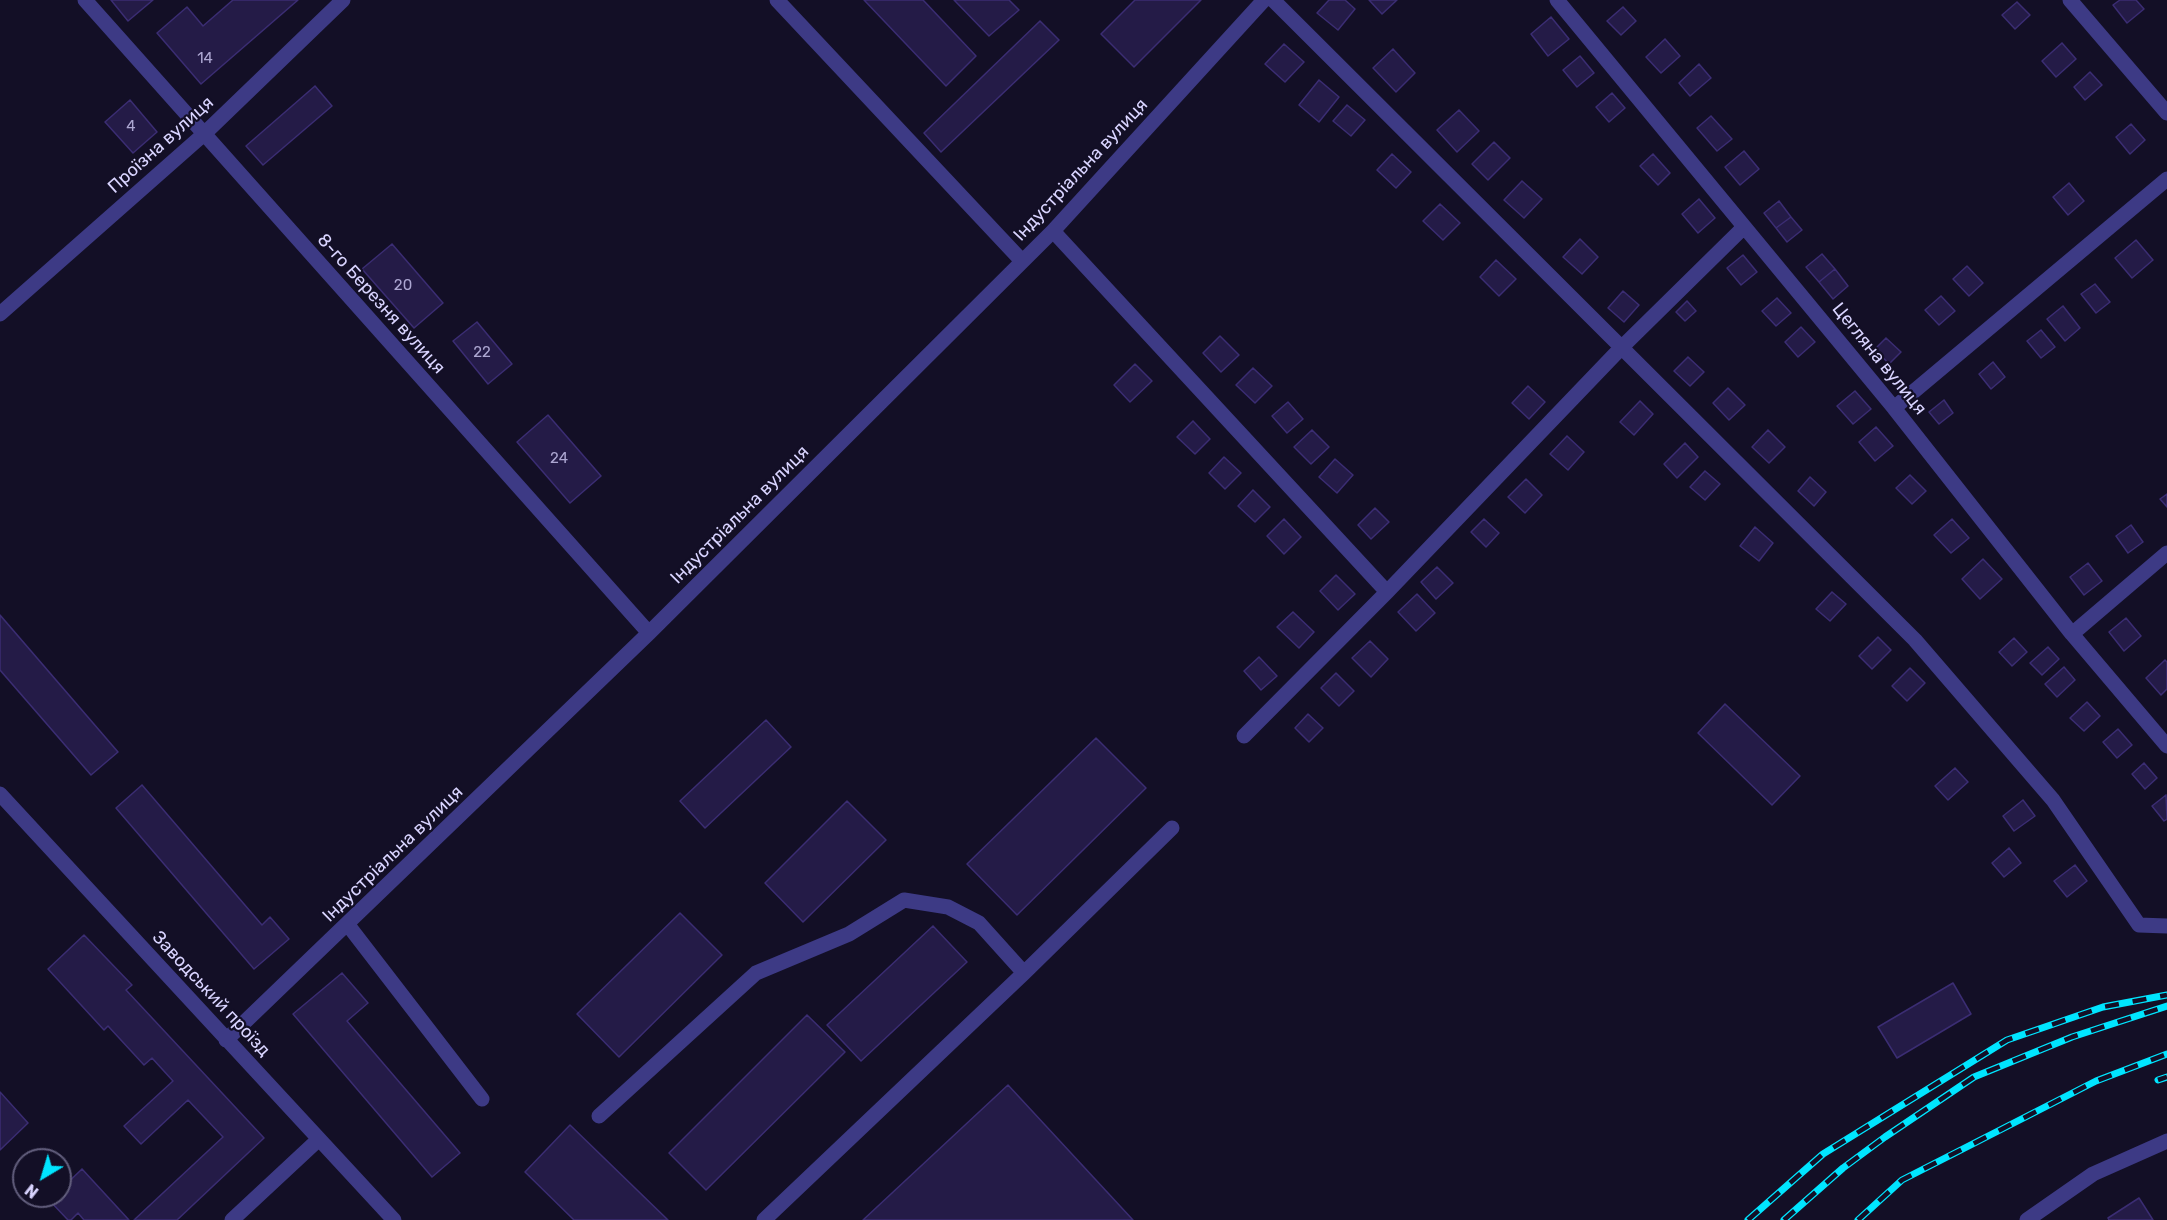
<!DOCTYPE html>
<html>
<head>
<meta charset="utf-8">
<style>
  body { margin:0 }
  #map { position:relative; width:2167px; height:1220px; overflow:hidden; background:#130f26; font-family:Rubik,sans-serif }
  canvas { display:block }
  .north { position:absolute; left:12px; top:1148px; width:60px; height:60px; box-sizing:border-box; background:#130f26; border:2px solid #625e7d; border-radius:50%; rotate:218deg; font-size:16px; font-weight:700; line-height:24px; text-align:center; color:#d9d4ff }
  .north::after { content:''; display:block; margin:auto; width:21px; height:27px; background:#00e5ff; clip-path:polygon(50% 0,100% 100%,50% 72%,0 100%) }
</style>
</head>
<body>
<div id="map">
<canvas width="2167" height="1220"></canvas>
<div class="north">N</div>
</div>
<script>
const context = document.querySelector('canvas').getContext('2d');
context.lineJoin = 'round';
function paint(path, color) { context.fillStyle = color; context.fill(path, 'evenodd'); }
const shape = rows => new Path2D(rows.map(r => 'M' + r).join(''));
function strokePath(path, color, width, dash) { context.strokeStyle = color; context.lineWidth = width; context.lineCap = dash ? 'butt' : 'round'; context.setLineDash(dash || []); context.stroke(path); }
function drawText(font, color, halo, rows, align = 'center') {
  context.font = font + ' Rubik,sans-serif'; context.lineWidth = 4.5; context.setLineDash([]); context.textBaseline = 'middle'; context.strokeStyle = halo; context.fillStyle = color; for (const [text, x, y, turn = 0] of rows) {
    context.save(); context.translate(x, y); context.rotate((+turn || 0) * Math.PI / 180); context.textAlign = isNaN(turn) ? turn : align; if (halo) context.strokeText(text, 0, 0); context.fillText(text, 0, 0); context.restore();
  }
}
const building = shape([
  [111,0,153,0,128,21,111,0],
  [233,0,298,0,201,84,157,33,187,7,203,26,233,0],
  [864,0,923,0,976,56,946,86,864,0],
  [954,0,1009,0,1019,10,989,36,954,0],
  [1135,0,1201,0,1134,67,1101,34,1135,0],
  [1329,0,1345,0,1355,9,1338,30,1317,13,1329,0],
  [1369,0,1397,0,1382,14,1369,0],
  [2120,0,2136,0,2144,9,2127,23,2113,5,2120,0],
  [2017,2,2030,15,2015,29,2002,15,2017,2],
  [1623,7,1636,21,1621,35,1607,21,1623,7],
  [1551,17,1569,39,1548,56,1531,34,1551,17],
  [1040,21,1059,40,941,152,924,133,1040,21],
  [1665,39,1680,56,1661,73,1646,57,1665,39],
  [2062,43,2076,59,2056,77,2042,61,2062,43],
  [1284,44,1304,62,1285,82,1265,64,1284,44],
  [1393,49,1415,73,1396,92,1373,68,1393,49],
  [1580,56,1594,73,1577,87,1563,70,1580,56],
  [1699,64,1711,78,1690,96,1679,83,1699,64],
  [2090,72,2102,85,2085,100,2074,87,2090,72],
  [1319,80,1339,97,1319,122,1299,105,1319,80],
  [315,86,332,106,263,165,246,146,315,86],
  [1612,93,1625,108,1609,122,1596,107,1612,93],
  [130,100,157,132,133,153,105,122,130,100],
  [1347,105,1365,120,1351,136,1333,121,1347,105],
  [1459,110,1479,131,1457,152,1437,130,1459,110],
  [1711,116,1732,139,1717,151,1697,128,1711,116],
  [2131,124,2145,140,2130,154,2116,137,2131,124],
  [1494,142,1510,158,1488,180,1472,164,1494,142],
  [1744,151,1759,169,1740,185,1725,167,1744,151],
  [1392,154,1411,172,1396,188,1377,170,1392,154],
  [1653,154,1670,173,1658,185,1640,166,1653,154],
  [1522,181,1542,199,1524,218,1504,200,1522,181],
  [2069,183,2084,201,2068,215,2053,197,2069,183],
  [1699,199,1715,218,1698,233,1682,214,1699,199],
  [1779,201,1791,217,1776,228,1764,213,1779,201],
  [1440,204,1460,223,1443,240,1423,221,1440,204],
  [1791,217,1802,230,1787,242,1776,228,1791,217],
  [1580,239,1598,257,1582,274,1563,257,1580,239],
  [2136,240,2153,260,2132,278,2115,258,2136,240],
  [392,244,443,303,414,328,362,269,392,244],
  [1822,254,1835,269,1819,282,1806,267,1822,254],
  [1743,255,1757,272,1741,285,1727,268,1743,255],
  [1496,260,1516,279,1499,296,1480,277,1496,260],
  [1967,266,1983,283,1969,296,1953,279,1967,266],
  [1835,269,1848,286,1833,299,1819,282,1835,269],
  [2095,284,2110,302,2096,313,2081,294,2095,284],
  [1623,291,1639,305,1624,322,1608,308,1623,291],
  [1941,296,1955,311,1939,325,1925,310,1941,296],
  [1777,298,1791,313,1776,326,1762,311,1777,298],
  [1687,301,1696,311,1685,321,1676,312,1687,301],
  [2063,306,2080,328,2065,341,2047,319,2063,306],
  [477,322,512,364,488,384,453,341,477,322],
  [1801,327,1815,342,1798,357,1785,342,1801,327],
  [2041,330,2055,347,2041,358,2027,341,2041,330],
  [1220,336,1239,355,1221,372,1203,353,1220,336],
  [1886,338,1901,352,1889,364,1875,349,1886,338],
  [1688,357,1704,372,1690,386,1674,371,1688,357],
  [1993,362,2005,377,1991,389,1979,374,1993,362],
  [1135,364,1152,381,1130,402,1114,385,1135,364],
  [1253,368,1272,386,1255,403,1236,385,1253,368],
  [1528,386,1545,402,1529,419,1512,403,1528,386],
  [1728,388,1745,405,1729,420,1713,403,1728,388],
  [1855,391,1871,409,1853,424,1837,406,1855,391],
  [1944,400,1953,413,1939,424,1929,412,1944,400],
  [1640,401,1653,414,1634,435,1620,422,1640,401],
  [1288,402,1303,419,1287,433,1272,416,1288,402],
  [548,415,601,476,570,503,517,442,548,415],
  [1193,421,1210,439,1195,454,1177,437,1193,421],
  [1876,427,1893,446,1875,461,1859,442,1876,427],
  [1312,430,1329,447,1311,464,1294,447,1312,430],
  [1768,430,1785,447,1769,463,1752,447,1768,430],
  [1567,436,1584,452,1568,470,1550,454,1567,436],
  [1685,443,1698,457,1677,478,1664,464,1685,443],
  [1224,457,1241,473,1225,489,1209,473,1224,457],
  [1335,459,1353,475,1337,493,1319,477,1335,459],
  [1705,471,1720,484,1705,500,1690,487,1705,471],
  [1910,475,1926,491,1912,504,1896,488,1910,475],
  [1810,477,1826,492,1814,506,1798,491,1810,477],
  [1526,479,1542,495,1525,513,1508,497,1526,479],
  [1253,490,1270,507,1255,522,1238,506,1253,490],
  [2167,494,2167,507,2160,499,2167,494],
  [1375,508,1389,522,1371,539,1358,525,1375,508],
  [1284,519,1301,537,1284,554,1267,536,1284,519],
  [1484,519,1499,533,1486,547,1471,532,1484,519],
  [1952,519,1969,538,1951,553,1934,535,1952,519],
  [2131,525,2143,542,2128,553,2116,536,2131,525],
  [1755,527,1773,543,1759,561,1740,546,1755,527],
  [1983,559,2002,579,1980,599,1962,579,1983,559],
  [2088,563,2102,581,2084,595,2070,577,2088,563],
  [1437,567,1453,583,1436,599,1421,582,1437,567],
  [1336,575,1355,594,1338,610,1320,591,1336,575],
  [1832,592,1846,604,1830,621,1816,609,1832,592],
  [1417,594,1435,613,1416,631,1398,612,1417,594],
  [1293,612,1314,632,1299,648,1277,627,1293,612],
  [0,615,118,752,91,775,0,670,0,615],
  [2126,618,2141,636,2124,651,2109,632,2126,618],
  [1878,637,1891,650,1872,669,1859,656,1878,637],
  [2014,638,2027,652,2012,666,1999,652,2014,638],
  [1370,641,1388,659,1371,677,1352,658,1370,641],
  [2048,647,2059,659,2042,675,2030,663,2048,647],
  [1259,657,1277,676,1261,690,1244,671,1259,657],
  [2165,660,2167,662,2167,689,2161,695,2146,678,2165,660],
  [2064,667,2075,680,2057,697,2045,684,2064,667],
  [1910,668,1925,683,1907,701,1892,686,1910,668],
  [1336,673,1354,691,1339,706,1321,688,1336,673],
  [2087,702,2100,716,2084,731,2070,718,2087,702],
  [1725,704,1800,776,1772,805,1698,733,1725,704],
  [1308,714,1323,728,1309,742,1295,728,1308,714],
  [766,720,791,747,705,828,680,801,766,720],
  [2118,729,2132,745,2117,758,2103,742,2118,729],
  [1096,738,1146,788,1017,915,967,864,1096,738],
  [2144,763,2157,778,2145,789,2132,774,2144,763],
  [1955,768,1968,782,1948,800,1935,786,1955,768],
  [142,785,262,925,270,917,289,939,254,969,116,808,142,785],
  [2166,795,2167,819,2164,821,2152,806,2166,795],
  [2023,800,2035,816,2014,831,2003,816,2023,800],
  [847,801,886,840,803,922,765,883,847,801],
  [2009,848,2021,863,2004,877,1992,863,2009,848],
  [2075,865,2087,881,2067,897,2054,881,2075,865],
  [680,913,722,955,619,1057,577,1014,680,913],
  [933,926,967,962,861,1061,827,1025,933,926],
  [84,935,132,985,126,990,264,1138,177,1220,134,1220,223,1137,188,1100,141,1144,124,1126,173,1081,152,1058,144,1065,108,1026,104,1030,48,969,84,935],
  [342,973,368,1003,347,1021,460,1153,432,1177,293,1014,342,973],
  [1953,983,1971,1014,1897,1058,1878,1027,1953,983],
  [807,1015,845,1052,706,1190,669,1153,807,1015],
  [1008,1085,1133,1220,863,1220,1008,1085],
  [0,1092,28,1123,0,1150,0,1092],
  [570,1125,668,1220,574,1220,525,1172,570,1125],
  [82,1169,129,1220,84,1220,78,1213,71,1220,68,1220,49,1200,53,1196,60,1196,60,1190,82,1169],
  [2139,1198,2153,1220,2109,1220,2108,1218,2139,1198]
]);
paint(building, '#241b47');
strokePath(building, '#3b2d73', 1.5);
strokePath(shape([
  [85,0,649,633],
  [777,0,1022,261],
  [1273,0,1915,640,2053,800,2139,925,2167,926],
  [1557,0,1894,408,2072,634,2167,746],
  [2070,0,2167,113],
  [1053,231,1387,592],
  [0,314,204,134,343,0],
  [1894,408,2167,179],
  [2072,634,2167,553],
  [1244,736,1387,592,1621,348,1744,227],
  [0,794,394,1220],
  [348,925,482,1099],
  [226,1040,649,633,1053,231,1264,0],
  [599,1116,756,973,849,934,904,900,948,907,979,923,1024,973],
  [232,1220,319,1139],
  [764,1220,1024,973,1172,828],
  [2027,1220,2093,1174,2167,1141]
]), '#3d3a85', 15);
const rail = shape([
  [2158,1080,2167,1077],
  [1748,1220,1823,1154,2007,1040,2103,1007,2167,995],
  [1784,1220,1843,1168,1885,1137,1974,1077,2072,1037,2167,1006],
  [1858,1220,1902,1180,2096,1081,2167,1054]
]);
strokePath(rail, '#00e5ff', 7);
strokePath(rail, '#130f26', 4.5, [14]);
drawText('15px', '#aca6d1', null, [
  ["14",205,59],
  ["4",131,127],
  ["20",403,286],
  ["22",482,353],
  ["24",559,459]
]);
drawText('18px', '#d9d4ff', '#130f26', [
  ["Проїзна вулиця",161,145,-42],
  ["Індустріальна вулиця",1081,170,-47],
  ["8-го Березня вулиця",381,304,48],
  ["Цегляна вулиця",1879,359,51],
  ["Індустріальна вулиця",740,515,-45],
  ["Індустріальна вулиця",393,854,-44],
  ["Заводський проїзд",211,994,47]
]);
</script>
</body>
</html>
